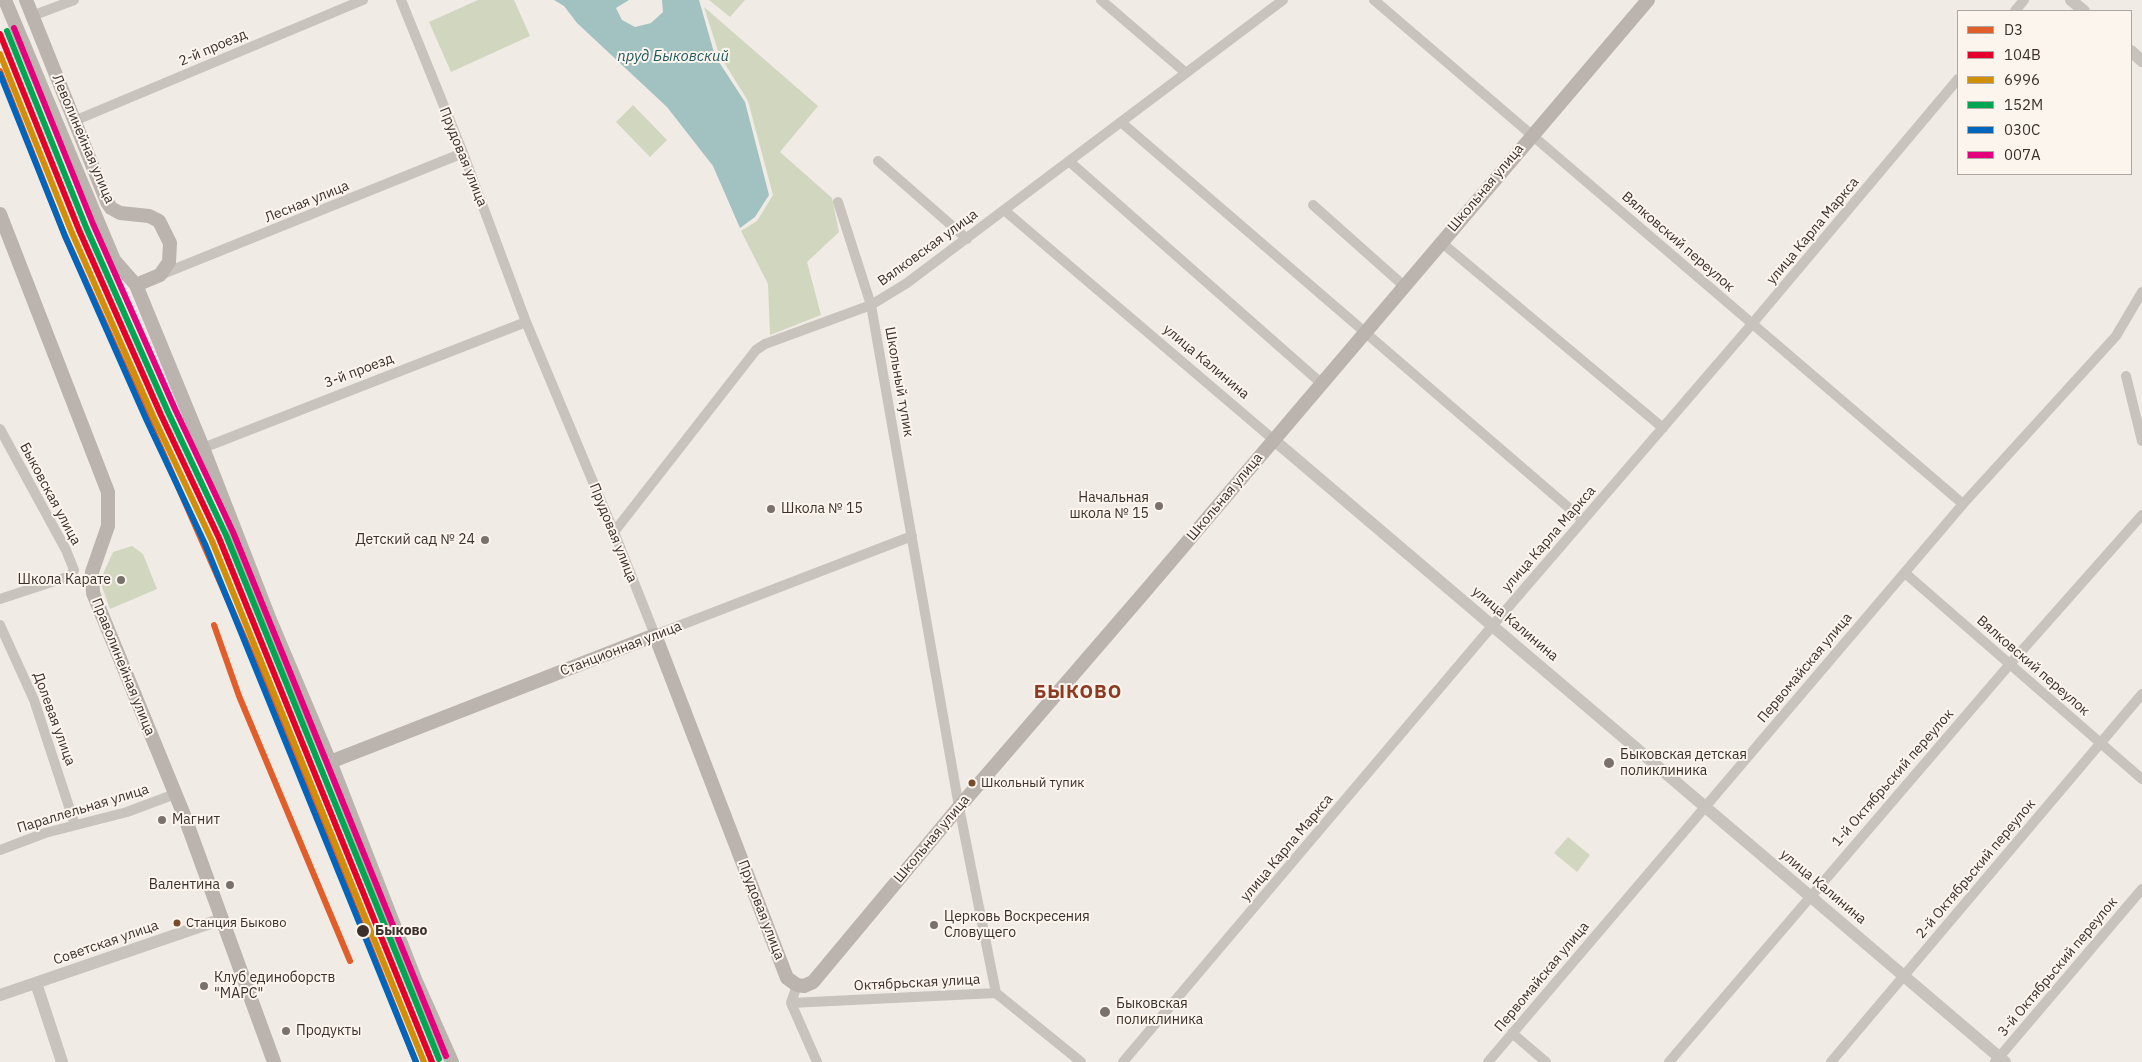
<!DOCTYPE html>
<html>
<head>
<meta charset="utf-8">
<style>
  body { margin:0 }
  #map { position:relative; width:2142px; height:1062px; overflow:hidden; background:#f0ebe5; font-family:"IBM Plex Sans",sans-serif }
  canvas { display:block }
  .legend { position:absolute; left:1957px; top:10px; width:175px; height:165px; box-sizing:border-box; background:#fbf5ee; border:1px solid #aea6a0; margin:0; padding:6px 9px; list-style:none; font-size:15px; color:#3b302b }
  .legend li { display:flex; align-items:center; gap:10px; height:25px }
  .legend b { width:25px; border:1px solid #aea6a0 }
</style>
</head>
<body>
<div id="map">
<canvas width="2142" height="1062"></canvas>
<ul class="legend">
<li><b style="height:6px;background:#e15d29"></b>D3</li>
<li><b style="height:6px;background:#e4002b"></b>104В</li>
<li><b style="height:6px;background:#d18e09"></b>6996</li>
<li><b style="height:6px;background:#00a651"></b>152М</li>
<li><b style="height:6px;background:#0065bd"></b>030C</li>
<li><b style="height:6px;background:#e5007d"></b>007А</li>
</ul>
</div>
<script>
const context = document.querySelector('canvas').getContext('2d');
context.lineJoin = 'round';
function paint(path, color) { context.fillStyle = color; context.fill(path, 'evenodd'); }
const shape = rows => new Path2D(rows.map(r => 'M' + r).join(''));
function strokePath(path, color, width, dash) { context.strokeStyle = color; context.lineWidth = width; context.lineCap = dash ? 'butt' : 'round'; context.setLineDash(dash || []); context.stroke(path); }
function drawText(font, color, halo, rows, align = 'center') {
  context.font = font + ' "IBM Plex Sans",sans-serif'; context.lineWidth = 4; context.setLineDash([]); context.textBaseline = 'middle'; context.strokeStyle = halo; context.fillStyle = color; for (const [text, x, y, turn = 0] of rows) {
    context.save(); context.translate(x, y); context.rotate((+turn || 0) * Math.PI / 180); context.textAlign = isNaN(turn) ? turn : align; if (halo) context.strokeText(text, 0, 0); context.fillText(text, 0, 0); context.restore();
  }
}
paint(shape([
  [478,0,514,0,530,36,451,72,429,22],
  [709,0,745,0,730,17],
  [704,7,818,106,780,152,832,198,839,232,807,262,821,315,770,335,768,284,741,231,757,221,773,195,748,101,719,54],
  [633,105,667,140,650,157,616,122],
  [132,546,143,554,157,589,110,609,101,584,103,574,113,552],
  [1568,837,1590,855,1577,872,1554,853]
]), '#d1d6bf');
paint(shape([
  [554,0,629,0,616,8,622,20,635,27,651,23,663,12,662,0,699,0,715,56,745,102,769,195,755,217,740,228,713,166,667,107,577,23,564,6]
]), '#a1c2c1');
strokePath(shape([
  [401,0,463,153,526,322,614,532,655,635,912,536],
  [1101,0,1186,73],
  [1374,0,1963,504],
  [2015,11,2024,0],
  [32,16,74,0],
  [74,121,363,0],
  [1122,123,1583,520],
  [878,161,967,239],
  [1070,162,1321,383],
  [838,202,871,305,959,807,996,993],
  [1313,205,1404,286],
  [1004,210,1274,440],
  [1441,242,1663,428],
  [160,275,463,153],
  [2126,376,2142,441],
  [0,429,66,550,74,570,70,576,0,599],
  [203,448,526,322],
  [614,532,756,350,765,344,871,305,907,283,1283,0],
  [1905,573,2142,779],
  [0,625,34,700,75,825],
  [0,850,45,833,127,812,175,794],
  [797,985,791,1003,817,1062],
  [791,1003,996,993,1081,1062],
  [1512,1033,1546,1062],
  [1123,1062,1493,625,1752,324,1958,79],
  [1488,1062,1963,504,2116,336,2142,292],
  [1669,1062,2010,664,2142,515],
  [1831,1062,2142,694],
  [1995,1062,2142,889]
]), '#c9c3be', 10);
strokePath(shape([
  [2071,0,2084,11],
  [2131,51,2142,61],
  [1274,440,2005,1062],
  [36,983,62,1062],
  [0,995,222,919]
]), '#c9c3be', 12);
strokePath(shape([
  [5,0,114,260,136,285,203,448,270,620,333,769,415,979,452,1062],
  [26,0,107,202,111,208,120,213,149,216,159,221,170,243,169,262,160,275,136,285],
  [0,214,108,492,108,526,92,572,93,593,184,815,274,1062],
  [330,762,655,635,787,978,797,985,804,986,813,982,959,807,1148,588,1648,0]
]), '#bab3ae', 14);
strokePath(shape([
  [0,71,65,236,139,398,278,714,416,1062],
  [214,625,239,696,350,961]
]), '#e15d29', 6);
strokePath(shape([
  [0,34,79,230,161,415,219,538,432,1062]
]), '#e4002b', 6);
strokePath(shape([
  [0,54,72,233,154,418,212,541,424,1062]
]), '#d18e09', 6);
strokePath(shape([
  [7,31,86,227,168,412,226,535,439,1059]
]), '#00a651', 6);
strokePath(shape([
  [0,74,65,236,147,421,205,544,416,1062]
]), '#0065bd', 6);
strokePath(shape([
  [14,28,93,224,175,409,233,532,446,1056]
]), '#e5007d', 6);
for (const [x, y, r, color] of [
  [1159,506,5,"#7a716c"],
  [771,509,5,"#7a716c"],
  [485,540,5,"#7a716c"],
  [121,580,5,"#7a716c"],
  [1609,763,6,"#7a716c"],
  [972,783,4.5,"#7a4b2a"],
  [162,820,5,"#7a716c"],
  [230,885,5,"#7a716c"],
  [177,923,4.5,"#7a4b2a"],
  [934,925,5,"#7a716c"],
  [363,931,7,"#3b302b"],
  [204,986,5,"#7a716c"],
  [1105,1012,6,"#7a716c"],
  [286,1031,5,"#7a716c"]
]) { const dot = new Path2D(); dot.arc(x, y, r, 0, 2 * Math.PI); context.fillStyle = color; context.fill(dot); strokePath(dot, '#fbf5ee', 2); }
drawText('13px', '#3b302b', '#fbf5ee', [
  ["Школьный тупик",981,783],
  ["Станция Быково",186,923]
], 'left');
drawText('14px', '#3b302b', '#fbf5ee', [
  ["2-й проезд",213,48,-23],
  ["Леволинейная улица",83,139,67],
  ["Прудовая улица",463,157,68],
  ["Школьная улица",1486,188,-50],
  ["Лесная улица",307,202,-22],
  ["улица Карла Маркса",1813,231,-50],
  ["Вялковский переулок",1678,242,41],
  ["Вялковская улица",928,248,-36],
  ["улица Калинина",1206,362,40],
  ["3-й проезд",359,371,-21],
  ["Школьный тупик",899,382,80],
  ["Быковская улица",50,494,62],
  ["Школьная улица",1225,497,-50],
  ["Прудовая улица",613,533,68],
  ["улица Карла Маркса",1549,539,-49],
  ["улица Калинина",1515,624,40],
  ["Станционная улица",621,649,-21],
  ["Вялковский переулок",2033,666,41],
  ["Праволинейная улица",123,667,68],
  ["Первомайская улица",1805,668,-50],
  ["Долевая улица",54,719,70],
  ["1-й Октябрьский переулок",1893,778,-49],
  ["Параллельная улица",83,809,-17],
  ["Школьная улица",932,839,-50],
  ["улица Карла Маркса",1287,848,-50],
  ["2-й Октябрьский переулок",1976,869,-50],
  ["улица Калинина",1823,887,40],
  ["Прудовая улица",761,910,69],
  ["Советская улица",106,943,-19],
  ["3-й Октябрьский переулок",2058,967,-50],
  ["Первомайская улица",1542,977,-50],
  ["Октябрьская улица",917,983,-3]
]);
drawText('14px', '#3b302b', '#fbf5ee', [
  ["Начальная",1149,498,"right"],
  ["школа № 15",1149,514,"right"],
  ["Школа № 15",781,509],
  ["Детский сад № 24",475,540,"right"],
  ["Школа Карате",111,580,"right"],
  ["Быковская детская",1620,755],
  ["поликлиника",1620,771],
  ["Магнит",172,820],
  ["Валентина",220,885,"right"],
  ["Церковь Воскресения",944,917],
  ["Словущего",944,933],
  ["Клуб единоборств",214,978],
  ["\"МАРС\"",214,994],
  ["Быковская",1116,1004],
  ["поликлиника",1116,1020],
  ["Продукты",296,1031]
], 'left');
drawText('bold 14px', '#3b302b', '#fbf5ee', [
  ["Быково",375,931]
], 'left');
drawText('italic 15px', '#1f5a5e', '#fbf5ee', [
  ["пруд Быковский",673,57]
]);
context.letterSpacing = '1px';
drawText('bold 19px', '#8c3b22', '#fbf5ee', [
  ["БЫКОВО",1078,693]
]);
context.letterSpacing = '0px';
</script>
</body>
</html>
